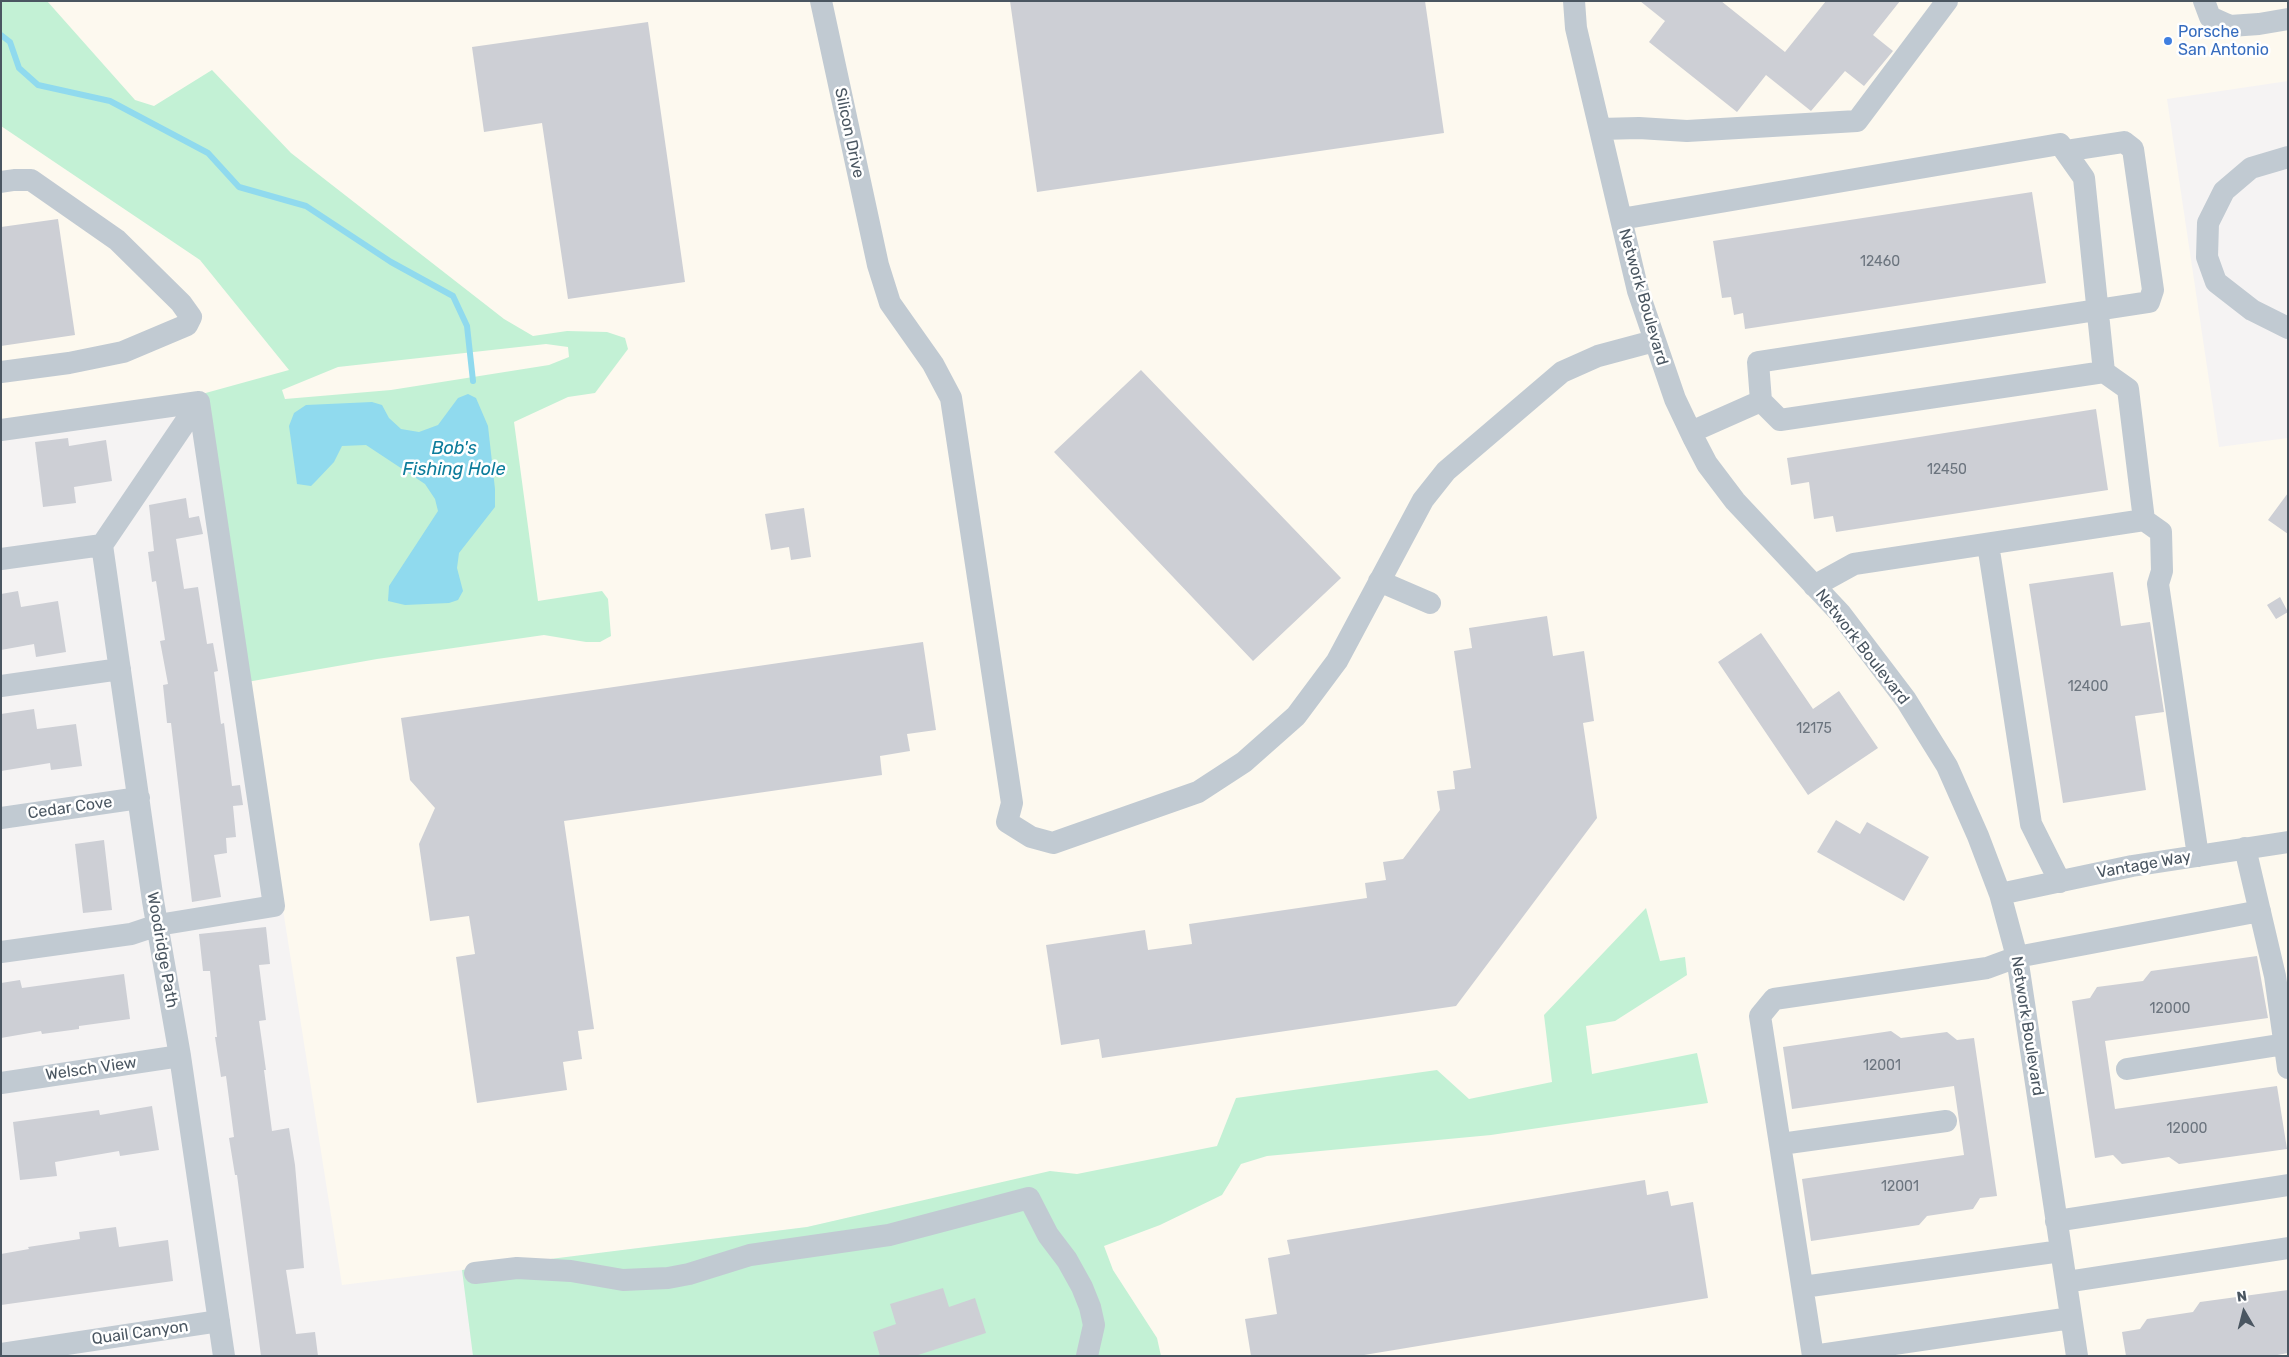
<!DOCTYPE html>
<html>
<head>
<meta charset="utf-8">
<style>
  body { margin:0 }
  #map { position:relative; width:2289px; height:1357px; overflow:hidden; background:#f5f3f3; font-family:Rubik,sans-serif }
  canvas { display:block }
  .frame { position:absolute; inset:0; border:2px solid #4a5661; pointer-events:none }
  .north { position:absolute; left:2219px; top:1287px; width:50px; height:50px; -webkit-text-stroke:4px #fff; paint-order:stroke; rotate:352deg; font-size:14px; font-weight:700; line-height:20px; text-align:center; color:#4a5661 }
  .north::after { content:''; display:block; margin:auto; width:18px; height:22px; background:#4a5661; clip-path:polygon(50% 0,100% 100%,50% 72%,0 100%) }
</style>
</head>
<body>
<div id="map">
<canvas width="2289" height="1357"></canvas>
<div class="frame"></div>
<div class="north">N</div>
</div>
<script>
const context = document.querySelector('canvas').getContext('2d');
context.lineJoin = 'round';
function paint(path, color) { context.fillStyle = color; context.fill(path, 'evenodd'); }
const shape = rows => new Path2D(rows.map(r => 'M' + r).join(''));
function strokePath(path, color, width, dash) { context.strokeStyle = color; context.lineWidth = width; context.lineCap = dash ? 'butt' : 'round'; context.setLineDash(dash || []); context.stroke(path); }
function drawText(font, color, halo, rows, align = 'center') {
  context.font = font + ' Rubik,sans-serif'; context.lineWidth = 5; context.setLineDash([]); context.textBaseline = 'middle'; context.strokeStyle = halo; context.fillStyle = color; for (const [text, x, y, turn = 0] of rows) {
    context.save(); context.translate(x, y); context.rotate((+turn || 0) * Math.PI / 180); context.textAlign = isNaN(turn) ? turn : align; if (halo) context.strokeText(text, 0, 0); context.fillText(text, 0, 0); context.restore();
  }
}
paint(shape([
  [1,1,2288,1,2288,81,2167,99,2219,447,2288,438,2288,1356,1107,1356,1050,1172,807,1227,342,1285,202,394,1,422]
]), '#fdf9ef');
paint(shape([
  [1,1,47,1,135,100,154,106,212,70,291,153,504,319,533,336,567,331,607,332,625,338,628,349,595,393,568,397,514,422,538,601,602,591,608,599,611,636,600,642,586,642,544,635,377,659,247,682,202,394,289,370,200,260,1,126],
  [546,344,568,347,569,357,549,365,391,390,285,399,282,390,338,367],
  [1646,908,1660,961,1685,957,1687,975,1615,1021,1586,1026,1592,1074,1697,1053,1708,1103,1491,1135,1267,1156,1241,1164,1222,1195,1160,1225,1104,1246,1113,1270,1157,1338,1161,1356,473,1356,462,1270,807,1227,1050,1171,1077,1174,1217,1146,1236,1098,1437,1070,1469,1099,1552,1082,1544,1015]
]), '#c3f1d5');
paint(shape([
  [468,394,476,398,488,426,495,489,495,507,459,553,457,568,463,591,458,600,449,603,405,605,388,601,389,586,438,511,435,499,425,484,366,445,342,446,334,462,316,481,311,486,297,484,289,426,294,413,306,405,372,402,382,405,389,418,401,429,419,432,438,425,458,398]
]), '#90daee');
strokePath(shape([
  [1,35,10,42,19,68,38,85,110,101,208,153,239,187,306,206,391,262,453,296,467,326,473,381]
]), '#90daee', 6);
paint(shape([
  [1010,1,1425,1,1444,133,1037,192],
  [1640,1,1721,1,1785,52,1826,1,1900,1,1873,35,1893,51,1864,86,1845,71,1811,111,1766,75,1737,112,1649,42,1665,21],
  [648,22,685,282,568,299,542,123,484,132,472,47],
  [2032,192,2046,283,1745,329,1743,313,1734,315,1731,297,1722,298,1713,241],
  [58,219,75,335,1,346,1,227],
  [1141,370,1341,578,1253,661,1054,452],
  [2096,409,2108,490,1836,532,1833,516,1814,519,1809,482,1791,485,1787,458],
  [68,438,69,446,106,440,112,481,74,487,76,503,43,507,35,442],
  [2288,493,2288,534,2268,520],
  [186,498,189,518,199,516,203,534,176,539,184,589,198,587,207,644,213,643,218,671,214,672,221,724,224,723,232,786,240,785,243,805,233,806,236,837,226,838,227,853,214,855,221,897,192,902,171,723,167,723,163,685,168,684,160,641,165,640,156,581,152,582,148,552,154,551,149,505],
  [804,508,811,557,791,560,789,547,771,550,765,514],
  [2113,572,2121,626,2150,622,2164,712,2135,716,2146,790,2063,803,2029,584],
  [18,591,21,607,58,601,66,652,36,657,34,644,1,650,1,594],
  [2280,597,2288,612,2276,619,2267,605],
  [1547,616,1553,656,1584,651,1594,721,1583,723,1597,818,1456,1006,1102,1058,1099,1039,1061,1045,1046,945,1145,930,1148,950,1192,944,1189,924,1367,898,1365,883,1386,880,1383,862,1403,859,1440,810,1437,791,1455,789,1453,771,1471,768,1454,651,1472,648,1469,628],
  [1761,633,1813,709,1839,691,1878,748,1808,795,1718,662],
  [923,642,936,730,907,734,910,751,880,756,882,775,564,821,594,1029,578,1031,582,1059,563,1062,567,1090,477,1103,456,957,475,954,469,916,430,921,419,844,435,808,410,780,401,718],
  [34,709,37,729,76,724,82,766,51,770,50,763,1,771,1,714],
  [1836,820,1860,834,1867,822,1929,857,1904,901,1817,852],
  [104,840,112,910,83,913,75,844],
  [266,927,270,964,259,965,266,1020,259,1021,266,1070,264,1070,272,1131,289,1128,295,1165,304,1268,286,1270,296,1334,315,1332,318,1356,261,1356,237,1175,235,1175,229,1138,234,1137,226,1076,221,1077,215,1037,217,1037,210,971,203,971,199,934],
  [2257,956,2268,1018,2105,1041,2115,1109,2277,1086,2287,1149,2179,1164,2169,1157,2122,1164,2113,1155,2095,1158,2072,1001,2090,998,2097,987,2143,981,2151,971],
  [124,974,130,1019,79,1026,79,1029,42,1034,41,1031,1,1038,1,983,20,980,22,988],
  [1891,1031,1901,1038,1947,1032,1957,1040,1974,1038,1997,1196,1980,1198,1973,1209,1927,1216,1919,1225,1811,1241,1802,1179,1964,1155,1954,1086,1792,1109,1783,1047],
  [152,1106,159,1150,120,1156,119,1151,55,1162,57,1176,20,1180,13,1122,99,1110,100,1115],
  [1645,1180,1647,1195,1668,1191,1671,1206,1693,1202,1708,1298,1358,1356,1251,1356,1245,1319,1277,1314,1268,1258,1290,1254,1287,1240],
  [116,1227,119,1247,168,1240,173,1281,1,1305,1,1254,29,1249,28,1247,80,1239,79,1232],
  [943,1288,949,1307,975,1298,986,1333,915,1356,880,1356,873,1332,896,1324,890,1304],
  [2288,1290,2288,1353,2272,1356,2126,1356,2122,1332,2140,1329,2147,1319,2193,1312,2200,1302]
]), '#cdcfd5');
strokePath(shape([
  [821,1,878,265,890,303,933,364,951,398,1012,803,1007,822,1031,837,1053,843,1198,792,1244,762,1296,716,1337,661,1423,500,1446,471,1562,372,1598,356,1654,341],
  [1574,1,1576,28,1638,291,1675,399,1694,439,1707,464,1735,501,1840,613,1906,700,1947,766,1978,836,2000,894,2017,957,2077,1356],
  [2204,1,2210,17,2230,26,2259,24,2288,19],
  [1600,129,1639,128,1687,131,1857,121,1947,1],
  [2288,157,2251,168,2224,191,2208,223,2207,257,2216,282,2252,310,2288,328],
  [1,182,14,180,31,180,117,240,181,303,191,317,187,325,123,352,69,363,1,372],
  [1621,219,2060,144,2084,178,2104,372,2128,389,2144,520,2161,532,2162,571,2158,584,2198,856],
  [1761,401,1780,420,2104,372],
  [1,430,199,402],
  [1691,432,1761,401,1758,362,2149,302,2153,290,2133,149,2124,142,2065,151],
  [1988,544,2031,824,2060,882],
  [102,545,153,901,180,1056,224,1356],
  [102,545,199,402],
  [1,559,102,545],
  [1379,581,1430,603],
  [1814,586,1854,564,2144,520],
  [1,686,120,669],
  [1,818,139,798],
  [2245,848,2275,976,2288,1068],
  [2000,894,2132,866,2288,842],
  [1,952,131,934,158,925,274,906,199,402],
  [2127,1069,2285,1044],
  [1,1083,180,1056],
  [1781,1144,1946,1121],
  [2056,1221,2288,1185],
  [475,1273,517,1268,571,1271,623,1280,668,1278,689,1274,750,1255,889,1235,1029,1198,1048,1235,1067,1260,1082,1287,1090,1307,1094,1325,1087,1356],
  [2066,1282,2288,1248],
  [1803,1287,2061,1251],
  [1,1354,219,1321],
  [1813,1356,1760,1016,1774,999,1987,968,2017,957,2260,911],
  [1813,1356,2071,1318]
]), '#c1cad2', 22);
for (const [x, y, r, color] of [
  [2168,41,5,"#3f7fe0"]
]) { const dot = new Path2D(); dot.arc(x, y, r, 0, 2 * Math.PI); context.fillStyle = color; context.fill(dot); strokePath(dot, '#fff', 2); }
drawText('14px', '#6b747e', null, [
  ["12460",1880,262],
  ["12450",1947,470],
  ["12400",2088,687],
  ["12175",1814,729],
  ["12000",2170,1009],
  ["12001",1882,1066],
  ["12000",2187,1129],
  ["12001",1900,1187]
]);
drawText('16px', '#366cbe', '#fff', [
  ["Porsche",2178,32],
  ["San Antonio",2178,50]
], 'left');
drawText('16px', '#4a5661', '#fff', [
  ["Silicon Drive",849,133,78],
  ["Network Boulevard",1643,297,74],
  ["Network Boulevard",1862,647,52],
  ["Cedar Cove",70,808,-8],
  ["Vantage Way",2144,865,-10],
  ["Woodridge Path",162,950,80],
  ["Network Boulevard",2027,1026,81],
  ["Welsch View",91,1069,-8],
  ["Quail Canyon",140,1333,-8]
]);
drawText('italic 18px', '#0c7c9b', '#fff', [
  ["Bob's",454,449],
  ["Fishing Hole",454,470]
]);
</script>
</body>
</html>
